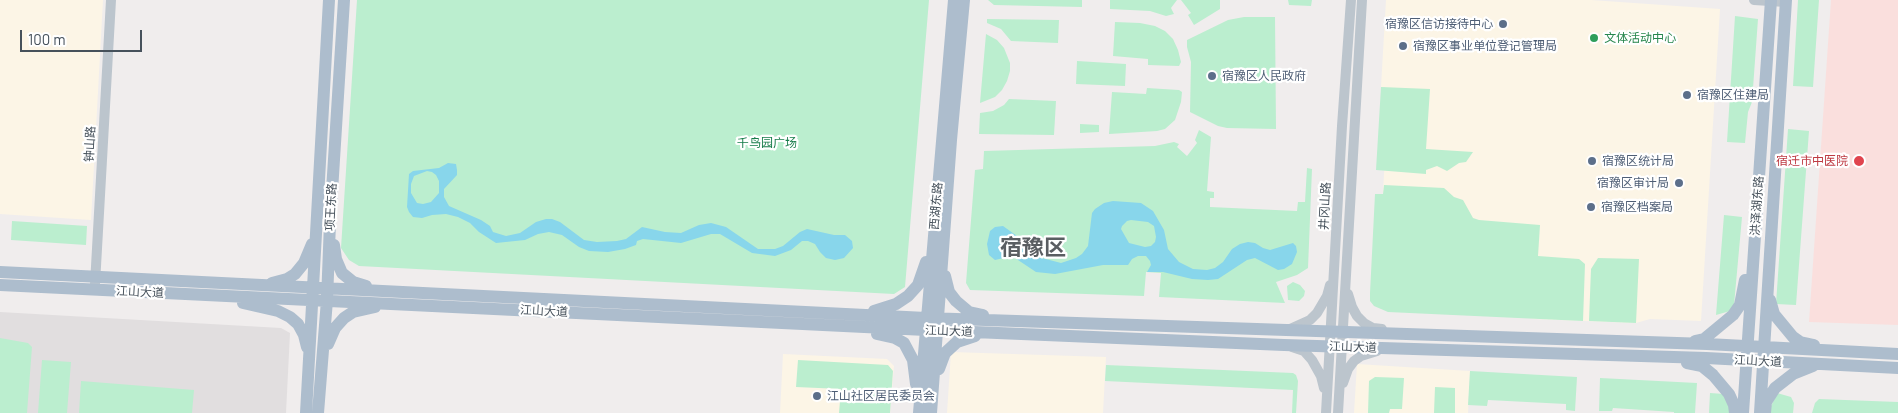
<!DOCTYPE html>
<html>
<head>
<meta charset="utf-8">
<style>
  body { margin:0 }
  #map { position:relative; width:1898px; height:413px; overflow:hidden; background:#f0eded; font-family:Barlow,sans-serif }
  canvas { display:block }
  .scale { position:absolute; left:20px; top:30px; width:122px; height:22px; box-sizing:border-box; border:2px solid #46515b; border-top:0; padding-left:6px; font-size:15px; line-height:18px; white-space:nowrap; color:#46515b; -webkit-text-stroke:4px #fff; paint-order:stroke }
</style>
</head>
<body>
<div id="map">
<canvas width="1898" height="413"></canvas>
<div class="scale">100 m</div>
</div>
<script>
const context = document.querySelector('canvas').getContext('2d');
context.lineJoin = 'round';
function paint(path, color) { context.fillStyle = color; context.fill(path, 'evenodd'); }
const shape = rows => new Path2D(rows.map(r => 'M' + r).join(''));
function strokePath(path, color, width, dash) { context.strokeStyle = color; context.lineWidth = width; context.lineCap = dash ? 'butt' : 'round'; context.setLineDash(dash || []); context.stroke(path); }
function drawText(font, color, halo, rows, align = 'center') {
  context.font = font + ' Barlow,"Noto Sans SC",sans-serif'; context.lineWidth = 4.5; context.setLineDash([]); context.textBaseline = 'middle'; context.strokeStyle = halo; context.fillStyle = color; for (const [text, x, y, turn = 0] of rows) {
    context.save(); context.translate(x, y); context.rotate((+turn || 0) * Math.PI / 180); context.textAlign = isNaN(turn) ? turn : align; if (halo) context.strokeText(text, 0, 0); context.fillText(text, 0, 0); context.restore();
  }
}
paint(shape([
  [0,0,103,0,91,220,0,214],
  [1386,0,1591,0,1720,9,1701,321,1650,319,1636,323,1534,319,1378,278,1389,88,1381,87],
  [951,352,1106,357,1103,413,947,413],
  [783,354,887,359,894,366,890,413,780,413],
  [1357,364,1470,371,1468,413,1354,413]
]), '#fcf5e6');
paint(shape([
  [0,312,281,328,290,333,286,413,0,413]
]), '#e1dedf');
paint(shape([
  [1831,0,1898,0,1898,325,1809,322]
]), '#fadfdd');
paint(shape([
  [357,0,929,0,905,287,894,294,359,266,349,260,341,248],
  [988,0,1082,0,1082,7,994,5],
  [1110,0,1177,0,1171,8,1174,14,1166,16,1150,11,1110,9],
  [1181,0,1220,0,1220,9,1194,25,1188,15,1191,13],
  [1288,0,1312,0,1311,6,1289,5],
  [1798,0,1819,0,1813,87,1793,86],
  [1735,16,1758,19,1752,102,1748,112,1745,143,1727,142],
  [1244,17,1275,17,1276,129,1227,128,1218,126,1190,112,1191,62,1187,47,1187,40,1228,20],
  [987,19,1059,20,1058,43,1011,41,1001,29,987,23],
  [1115,22,1140,23,1155,26,1165,31,1173,39,1178,50,1181,62,1179,66,1148,65,1148,59,1113,56],
  [986,34,997,40,1004,48,1010,63,1010,71,1007,81,1002,90,995,97,980,103],
  [1077,61,1126,64,1125,86,1076,84],
  [1381,87,1430,89,1426,149,1473,152,1466,162,1459,163,1447,171,1437,166,1426,170,1426,174,1376,170],
  [1147,88,1179,90,1182,92,1181,102,1175,120,1165,129,1157,131,1109,134,1112,92,1146,94],
  [1009,99,1056,101,1054,135,979,134,980,113,993,111,1004,105],
  [1080,124,1099,125,1099,132,1080,133],
  [1788,129,1809,131,1796,305,1776,304],
  [1199,130,1211,137,1207,191,1214,192,1214,198,1210,198,1210,207,1297,211,1298,202,1305,202,1307,168,1312,169,1308,268,1297,275,1276,282,1285,303,1159,297,1161,273,1146,272,1144,296,970,290,966,283,975,170,983,169,984,151,1155,146,1174,142,1179,144,1177,147,1187,156,1197,143,1195,140],
  [1384,185,1444,188,1454,197,1463,200,1473,218,1479,220,1540,225,1538,256,1579,259,1585,264,1583,321,1388,312,1374,306,1370,301,1370,293,1375,194,1383,194],
  [1724,215,1742,217,1734,305,1730,311,1716,315],
  [12,221,87,226,86,245,11,240],
  [1598,258,1639,259,1636,323,1589,321,1591,269],
  [1293,282,1300,285,1305,291,1304,296,1299,301,1288,300,1287,286],
  [0,338,28,343,32,347,27,413,0,413],
  [42,360,71,362,67,413,38,413],
  [798,360,888,365,893,371,890,413,839,413,841,389,796,387],
  [1106,365,1293,373,1296,375,1298,381,1296,413,1292,413,1293,390,1105,381],
  [1470,371,1577,377,1575,411,1566,410,1566,404,1488,400,1487,406,1468,405],
  [1375,377,1404,378,1402,409,1390,409,1389,413,1368,413,1369,381],
  [1600,378,1697,383,1695,413,1674,413,1674,412,1613,408,1612,411,1599,411],
  [81,381,194,390,192,413,79,413],
  [1435,387,1455,388,1455,413,1434,413],
  [1710,393,1724,394,1731,413,1709,413],
  [1777,393,1791,397,1794,403,1793,413,1768,413],
  [1819,399,1898,402,1898,413,1812,413,1815,403]
]), '#bbeecf');
paint(shape([
  [448,163,456,164,457,170,457,175,444,189,444,197,449,206,481,220,490,226,493,232,506,236,520,233,536,222,546,219,552,219,560,222,584,240,597,242,617,241,626,239,642,227,665,232,681,233,699,225,711,223,726,227,758,249,775,249,783,246,800,232,807,229,834,235,845,235,852,241,853,248,844,258,835,260,826,258,820,252,815,244,808,241,802,241,791,250,775,256,752,253,720,234,711,234,681,243,643,239,637,241,636,245,625,249,608,252,589,251,579,247,562,235,549,232,538,234,525,240,496,243,479,232,470,223,458,217,446,214,432,215,422,218,413,217,409,212,407,207,409,174,413,171,439,168],
  [427,171,432,172,436,175,439,181,439,193,431,202,423,204,417,203,411,193,411,184,414,176],
  [1113,201,1141,203,1153,211,1164,230,1168,249,1179,262,1193,269,1207,270,1215,268,1223,262,1232,249,1240,244,1248,242,1255,243,1263,248,1270,250,1293,243,1296,246,1297,252,1292,264,1284,269,1278,270,1255,258,1247,260,1218,279,1208,280,1192,279,1163,272,1147,272,1151,265,1150,261,1146,256,1138,256,1132,259,1128,265,1103,265,1055,274,1036,272,1012,256,995,260,989,255,987,244,990,231,995,227,1003,226,1017,236,1023,241,1027,250,1038,257,1061,263,1076,258,1082,254,1088,246,1092,213,1095,209,1104,203],
  [1131,220,1148,222,1154,226,1156,237,1155,242,1151,246,1145,247,1129,243,1121,229,1122,226,1127,221]
]), '#88d6eb');
strokePath(shape([
  [1754,0,1786,2],
  [95,284,111,0],
  [1348,294,1352,307,1357,316,1364,323,1373,328,1382,329],
  [1290,329,1310,320,1317,313,1327,296,1330,285],
  [1292,347,1304,351,1312,360,1321,376,1324,388],
  [1343,383,1348,369,1354,361,1361,356,1377,351],
  [1326,413,1342,126,1351,0],
  [1338,413,1362,0]
]), '#bcc5cd', 10);
strokePath(shape([
  [334,245,336,259,342,273,353,282,366,286],
  [0,272,926,318,1707,344,1898,354],
  [945,276,949,292,956,301,969,312,983,315],
  [272,283,287,279,295,274,304,263,312,244],
  [0,285,926,330,1284,345,1706,358,1898,368],
  [1770,300,1774,314,1793,337,1800,342,1814,345],
  [243,303,278,311,290,317,298,324,304,335,307,347],
  [874,311,896,304,908,296,918,285,926,262],
  [877,334,895,338,904,343,913,360,916,384],
  [1695,341,1704,339,1733,315,1740,305,1745,280],
  [328,344,335,328,344,318,353,312,375,307],
  [1687,363,1702,366,1713,375,1729,394,1734,405,1735,413],
  [939,369,945,353,957,342,975,336],
  [306,413,329,0],
  [318,413,327,300,330,223,344,0],
  [919,413,954,0],
  [931,413,951,140,964,0],
  [1743,413,1771,0],
  [1760,413,1786,0],
  [1765,413,1766,402,1775,388,1793,374,1813,366]
]), '#adbdcd', 12);
for (const [x, y, r, color] of [
  [1503,24,5,"#5c6f8a"],
  [1594,38,5,"#2e9e5b"],
  [1403,46,5,"#5c6f8a"],
  [1212,76,5,"#5c6f8a"],
  [1687,95,5,"#5c6f8a"],
  [1592,161,5,"#5c6f8a"],
  [1859,161,6,"#e0444e"],
  [1679,183,5,"#5c6f8a"],
  [1591,207,5,"#5c6f8a"],
  [817,396,5,"#5c6f8a"]
]) { const dot = new Path2D(); dot.arc(x, y, r, 0, 2 * Math.PI); context.fillStyle = color; context.fill(dot); strokePath(dot, '#fff', 2); }
drawText('12px', '#4e5e75', '#fff', [
  ["宿豫区信访接待中心",1493,24,"right"],
  ["宿豫区事业单位登记管理局",1413,46],
  ["宿豫区人民政府",1222,76],
  ["宿豫区住建局",1697,95],
  ["宿豫区统计局",1602,161],
  ["宿豫区审计局",1669,183,"right"],
  ["宿豫区档案局",1601,207],
  ["江山社区居民委员会",827,396]
], 'left');
drawText('12px', '#27864d', '#fff', [
  ["文体活动中心",1604,38]
], 'left');
drawText('12px', '#177c4a', '#fff', [
  ["千鸟园广场",767,143]
]);
drawText('12px', '#46515b', '#fff', [
  ["钟山路",90,144,-87],
  ["西湖东路",936,206,-85],
  ["井冈山路",1325,206,-87],
  ["洪泽湖东路",1757,206,-86],
  ["项王东路",331,207,-87],
  ["江山大道",140,292,3],
  ["江山大道",544,311,3],
  ["江山大道",949,331,2],
  ["江山大道",1353,347,2],
  ["江山大道",1758,361,3]
]);
drawText('12px', '#be3a42', '#fff', [
  ["宿迁市中医院",1848,161]
], 'right');
drawText('bold 22px', '#5a5e62', '#fff', [
  ["宿豫区",1033,248]
]);
</script>
</body>
</html>
